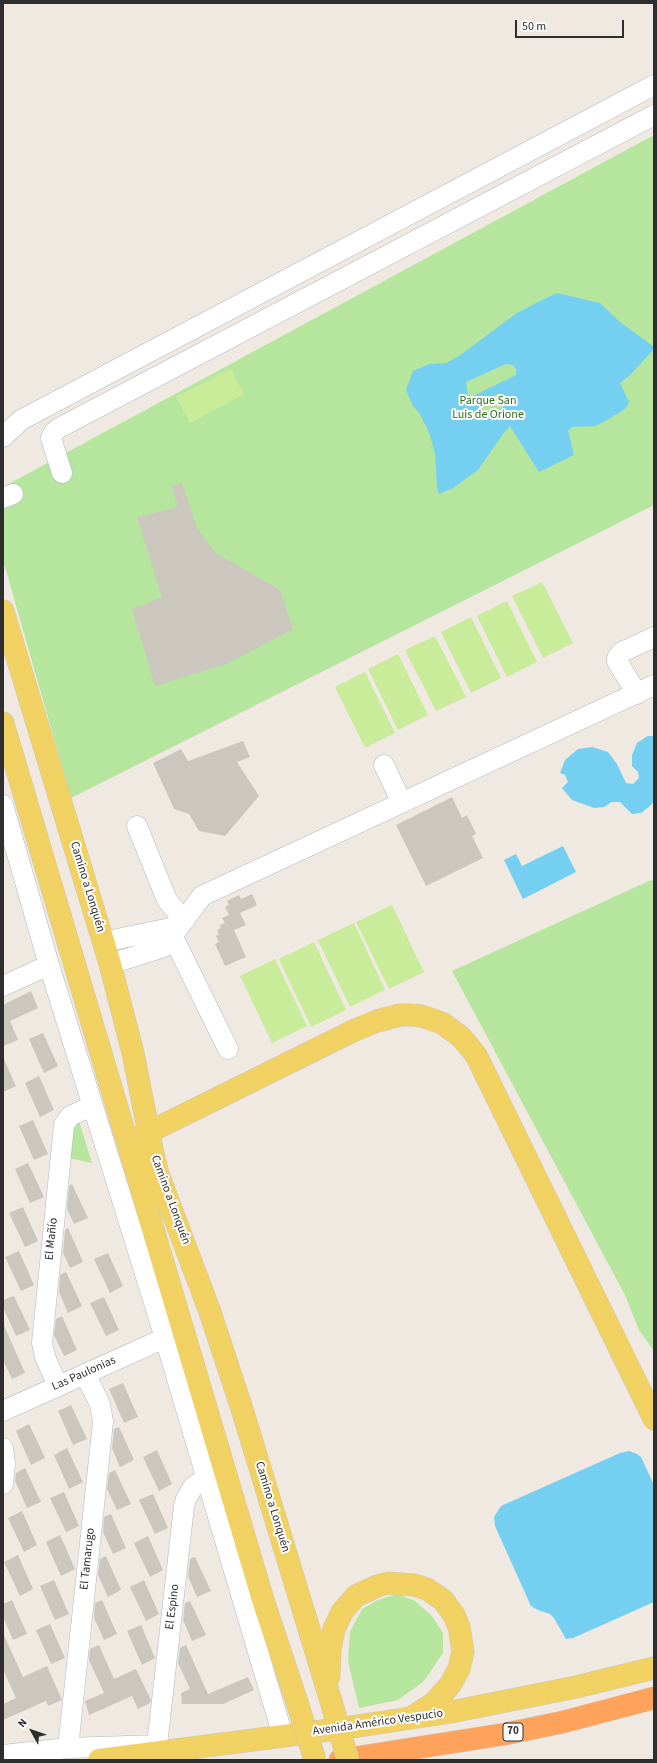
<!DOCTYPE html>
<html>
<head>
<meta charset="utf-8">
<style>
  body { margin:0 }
  #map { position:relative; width:657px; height:1763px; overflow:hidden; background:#efe9e1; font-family:"Source Sans 3",sans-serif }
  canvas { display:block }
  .frame { position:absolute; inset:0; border:4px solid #2e2e2e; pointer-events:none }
  .north { position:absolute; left:12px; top:1711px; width:40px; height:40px; -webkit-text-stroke:3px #fff; paint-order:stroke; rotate:310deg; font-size:11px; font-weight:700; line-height:16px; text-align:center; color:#2e2e2e }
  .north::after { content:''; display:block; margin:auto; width:14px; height:18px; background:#2e2e2e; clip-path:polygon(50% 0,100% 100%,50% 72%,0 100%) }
  .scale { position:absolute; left:515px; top:20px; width:109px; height:18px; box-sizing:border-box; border:2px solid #2e2e2e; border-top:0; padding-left:5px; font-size:12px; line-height:14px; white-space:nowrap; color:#2e2e2e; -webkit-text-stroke:3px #fff; paint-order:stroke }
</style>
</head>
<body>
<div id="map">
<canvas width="657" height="1763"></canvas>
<div class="frame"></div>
<div class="north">N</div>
<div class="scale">50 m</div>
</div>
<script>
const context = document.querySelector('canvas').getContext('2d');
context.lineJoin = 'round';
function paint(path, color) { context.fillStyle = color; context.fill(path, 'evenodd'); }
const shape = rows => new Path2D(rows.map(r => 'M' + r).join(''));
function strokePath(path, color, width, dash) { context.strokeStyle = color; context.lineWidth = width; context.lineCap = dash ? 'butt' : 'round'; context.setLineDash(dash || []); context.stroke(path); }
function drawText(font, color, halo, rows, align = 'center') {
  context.font = font + ' "Source Sans 3",sans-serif'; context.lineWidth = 4; context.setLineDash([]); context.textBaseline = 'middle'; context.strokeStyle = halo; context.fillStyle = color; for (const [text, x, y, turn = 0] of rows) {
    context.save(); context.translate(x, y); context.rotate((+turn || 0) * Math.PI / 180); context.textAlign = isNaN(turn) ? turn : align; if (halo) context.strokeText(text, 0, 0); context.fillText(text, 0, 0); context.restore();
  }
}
paint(shape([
  [654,135,654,505,71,798,3,560,3,487],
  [651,880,654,881,654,1351,639,1330,625,1295,452,971],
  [79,1121,92,1163,69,1158,69,1127],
  [397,1594,415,1601,432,1616,443,1633,443,1653,424,1681,398,1700,359,1708,348,1661,350,1632,362,1609,378,1600]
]), '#b6e59e');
paint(shape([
  [231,369,244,394,190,423,176,397],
  [542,582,573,643,543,658,512,596],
  [507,601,537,662,507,677,477,616],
  [471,617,501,678,471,693,441,632],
  [435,636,466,697,436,711,405,650],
  [398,654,428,715,398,730,368,669],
  [365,672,395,733,365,748,335,687],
  [392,905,424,972,389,989,356,922],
  [354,923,385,990,350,1007,318,940],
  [314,942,346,1010,311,1027,279,959],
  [275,959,307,1026,272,1043,240,976]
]), '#c9ec9a');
paint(shape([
  [557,293,600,303,620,322,654,347,654,349,631,374,620,383,629,402,626,408,619,413,596,426,572,427,568,431,574,455,539,472,510,426,503,434,478,470,453,488,439,494,437,488,435,454,430,435,420,414,413,406,406,390,413,371,429,364,446,363,459,356,517,313,542,300],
  [506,364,513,365,516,369,516,375,471,397,468,396,466,382],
  [497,394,502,394,506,398,508,401,506,405,487,418,482,417,478,412,481,402],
  [648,736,654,736,654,801,649,807,641,813,632,814,620,802,612,802,604,807,594,808,572,800,566,793,562,788,568,782,565,775,560,773,565,760,578,749,592,747,608,752,617,764,626,783,633,784,639,778,638,772,632,766,632,755,637,743],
  [563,846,576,872,523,899,504,860,516,854,522,866],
  [629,1451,637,1454,641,1457,654,1485,654,1602,573,1638,566,1639,554,1618,550,1614,538,1610,531,1606,495,1526,494,1517,501,1506,620,1453]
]), '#75cff0');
paint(shape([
  [182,483,197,528,216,553,280,590,293,629,229,663,155,686,132,609,162,597,137,517,178,507,171,486],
  [243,741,250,757,237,762,259,796,225,836,199,831,189,814,174,809,153,763,181,749,188,761],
  [452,797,462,818,467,815,476,834,472,836,483,858,426,886,396,825],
  [252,894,257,905,240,913,246,925,234,930,246,957,225,966,215,944,219,942,216,936,219,934,217,930,221,928,220,925,225,923,222,918,229,915,225,907,229,905,227,901,239,895,241,899],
  [31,991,38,1008,10,1021,18,1040,3,1046,3,1005],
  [43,1033,58,1066,44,1073,29,1039],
  [3,1057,16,1086,3,1092],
  [39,1076,54,1110,40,1117,25,1083],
  [33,1120,48,1154,34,1160,19,1126],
  [28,1163,44,1197,30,1203,15,1169],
  [72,1184,88,1218,74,1224,67,1209,69,1186],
  [23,1207,38,1241,25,1247,9,1213],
  [68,1228,83,1262,70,1268,63,1253,65,1230],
  [19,1251,34,1285,21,1291,5,1257],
  [108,1253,123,1286,110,1293,94,1259],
  [66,1272,82,1306,68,1313,59,1292,60,1275],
  [14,1296,30,1330,16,1336,3,1307,3,1300],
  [104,1297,119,1330,106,1336,90,1303],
  [62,1316,77,1350,64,1356,54,1335,56,1319],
  [3,1323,25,1373,12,1379,3,1360],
  [123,1383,138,1417,124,1423,109,1389],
  [71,1405,87,1439,73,1445,58,1411],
  [29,1424,45,1458,31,1465,16,1431],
  [119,1427,134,1460,120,1467,112,1448,114,1429],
  [67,1448,83,1482,69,1489,54,1455],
  [157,1450,172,1484,159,1491,143,1457],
  [25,1468,41,1502,27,1508,15,1481,16,1473],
  [115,1470,131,1504,117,1510,107,1489,109,1473],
  [64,1492,79,1526,66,1532,50,1498],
  [153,1494,168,1528,155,1534,139,1500],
  [22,1511,37,1545,24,1552,8,1518],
  [111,1514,126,1548,113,1554,103,1532,104,1517],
  [60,1535,75,1569,61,1576,46,1542],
  [148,1536,163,1570,150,1577,134,1543],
  [18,1555,33,1589,20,1596,4,1562],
  [106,1556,121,1590,108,1597,98,1575,100,1559],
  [195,1557,211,1591,197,1597,188,1576,190,1559],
  [54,1580,69,1614,55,1620,40,1586],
  [144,1580,159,1614,146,1621,130,1587],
  [12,1600,27,1634,13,1640,3,1617,3,1604],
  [102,1600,117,1634,104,1640,94,1618,95,1603],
  [190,1601,206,1635,192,1641,183,1620,185,1603],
  [50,1624,65,1658,51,1664,36,1630],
  [141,1625,155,1658,142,1665,127,1631],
  [3,1633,23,1677,47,1666,62,1700,48,1706,46,1701,3,1720,3,1704,16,1698,3,1670],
  [99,1645,114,1679,136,1669,151,1700,150,1703,138,1709,132,1696,89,1715,85,1701,104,1693,89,1660,90,1649],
  [186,1645,208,1694,248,1677,254,1690,223,1704,182,1704,181,1693,190,1689,178,1663,180,1648]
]), '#cbc7bf');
const minor = shape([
  [3,437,21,420,654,85],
  [62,473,51,438,54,432,59,428,654,115],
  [3,498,13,494],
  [637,694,617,661,617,658,622,652,654,637],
  [384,765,402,803],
  [3,805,49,965,165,1338,283,1736],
  [137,826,167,900,184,921],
  [173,937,228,1049],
  [103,942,180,926],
  [110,964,164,947,202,896,206,894,654,685],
  [3,986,49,965],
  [58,1386,45,1357,42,1343,64,1125,70,1116,92,1106],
  [3,1411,165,1338],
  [3,1448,5,1464,3,1484],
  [68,1748,103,1422,100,1404,85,1374],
  [3,1755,68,1748,157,1745,184,1506,186,1499,193,1487,206,1478]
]);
const major = shape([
  [3,611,110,964,133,1053,153,1154,158,1174,210,1312,242,1409,330,1698],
  [3,723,264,1603,297,1702],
  [135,1139,353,1031,377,1021,400,1015,411,1015,422,1016,442,1023,461,1037,476,1055,654,1419],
  [329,1676,330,1650,334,1629,342,1612,356,1596,377,1586,388,1583,414,1585,427,1589,443,1600,454,1615,459,1627,463,1651,459,1669,450,1685,434,1703,414,1716],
  [99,1760,338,1729,451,1712,576,1687,654,1668]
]);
const highway = shape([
  [340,1760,505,1734,563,1722,654,1698]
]);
strokePath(minor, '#b4b7c1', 21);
strokePath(major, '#c9c9c9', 23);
strokePath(highway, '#c9c9c9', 23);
strokePath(minor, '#fff', 20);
strokePath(major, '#f2d163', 22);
strokePath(highway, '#ffa35c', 22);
const majorBridge = shape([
  [330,1698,348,1760],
  [297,1702,315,1760]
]);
strokePath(majorBridge, '#c9c9c9', 23, []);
strokePath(majorBridge, '#f2d163', 22);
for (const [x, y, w] of [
  [513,1732,20]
]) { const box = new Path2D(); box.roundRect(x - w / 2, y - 9, w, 18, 3); context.fillStyle = '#fff'; context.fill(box); strokePath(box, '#2e2e2e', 1); }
drawText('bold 11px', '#2e2e2e', null, [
  ["70",513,1732]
]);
drawText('12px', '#2c6e1b', '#fff', [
  ["Parque San",488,401],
  ["Luis de Orione",488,415]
]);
drawText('12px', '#2e2e2e', '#fff', [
  ["Camino a Lonquén",87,887,73],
  ["Camino a Lonquén",170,1200,70],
  ["El Mañío",52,1239,-84],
  ["Las Paulonias",84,1374,-24],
  ["Camino a Lonquén",272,1507,73],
  ["El Tamarugo",88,1559,-84],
  ["El Espino",173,1607,-83],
  ["Avenida Américo Vespucio",378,1723,-8]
]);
</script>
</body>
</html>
